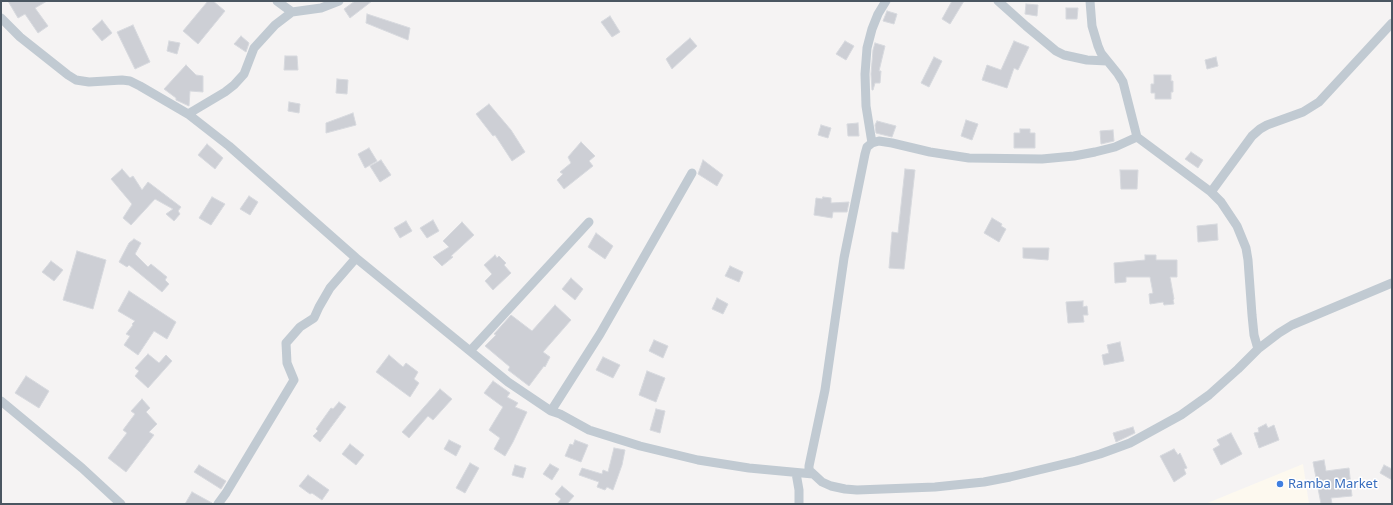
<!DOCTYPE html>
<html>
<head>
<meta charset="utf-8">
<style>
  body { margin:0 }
  #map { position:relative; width:1393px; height:505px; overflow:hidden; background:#f5f3f3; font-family:"Noto Sans",sans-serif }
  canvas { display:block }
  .frame { position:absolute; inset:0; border:2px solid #4a5661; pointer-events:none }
</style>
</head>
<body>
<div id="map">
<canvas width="1393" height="505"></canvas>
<div class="frame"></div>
</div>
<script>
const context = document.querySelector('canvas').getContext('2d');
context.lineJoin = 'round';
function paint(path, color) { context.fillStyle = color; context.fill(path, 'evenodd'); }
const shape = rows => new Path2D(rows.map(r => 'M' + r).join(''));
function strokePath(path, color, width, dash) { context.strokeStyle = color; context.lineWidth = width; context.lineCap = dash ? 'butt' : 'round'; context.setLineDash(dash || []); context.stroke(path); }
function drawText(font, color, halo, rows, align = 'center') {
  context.font = font + ' "Noto Sans",sans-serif'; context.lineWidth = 3; context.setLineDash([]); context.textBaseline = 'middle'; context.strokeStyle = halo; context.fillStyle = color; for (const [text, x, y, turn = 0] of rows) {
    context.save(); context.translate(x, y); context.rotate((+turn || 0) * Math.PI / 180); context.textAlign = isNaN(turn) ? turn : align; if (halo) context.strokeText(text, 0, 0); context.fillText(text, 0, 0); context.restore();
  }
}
paint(shape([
  [1303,464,1309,504,1205,504]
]), '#fdf9ef');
const building = shape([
  [8,1,47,1,35,8,48,26,38,33,25,14,18,18,8,1],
  [208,1,213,1,225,11,198,44,183,31,208,1],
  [355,1,372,1,350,18,344,9,355,1],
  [952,1,964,1,950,24,942,19,952,1],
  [1026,4,1038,5,1037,16,1025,14,1026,4],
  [1066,8,1078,8,1077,19,1066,19,1066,8],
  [887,11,897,14,894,24,883,21,887,11],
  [367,14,410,28,408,40,366,23,367,14],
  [610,16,620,32,612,37,601,22,610,16],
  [102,20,112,33,102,41,92,29,102,20],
  [133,25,150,62,135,69,117,32,133,25],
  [241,36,249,43,246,52,234,44,241,36],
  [690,38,697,46,672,69,666,59,690,38],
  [169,41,180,43,177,54,167,51,169,41],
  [845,41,854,46,846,60,836,54,845,41],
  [1014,41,1029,47,1018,70,1014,68,1007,88,982,80,987,65,1001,70,1014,41],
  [875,43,885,46,879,71,881,71,880,83,875,83,873,90,872,90,871,74,873,50,875,43],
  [285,56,297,56,298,70,284,70,285,56],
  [934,57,942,61,929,87,921,83,934,57],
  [1216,57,1218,66,1207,69,1205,60,1216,57],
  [186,65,196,75,203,76,203,92,190,91,189,106,176,100,176,98,164,89,186,65],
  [1154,75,1171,75,1171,81,1173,81,1173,92,1171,92,1171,99,1155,99,1155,93,1151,93,1151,84,1154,84,1154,75],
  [337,79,348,80,347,94,336,93,337,79],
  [289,102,300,104,299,113,288,111,289,102],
  [489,104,511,130,525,152,512,161,495,135,493,136,476,114,489,104],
  [353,113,356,125,326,133,326,123,353,113],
  [966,120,978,124,972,140,961,136,966,120],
  [877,121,896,126,892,137,876,133,875,125,877,121],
  [858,123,859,136,848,136,847,124,858,123],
  [821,125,831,128,828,138,818,135,821,125],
  [1020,129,1030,129,1030,133,1035,133,1035,148,1014,148,1014,133,1020,133,1020,129],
  [1113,130,1114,141,1101,144,1100,131,1113,130],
  [581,142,595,156,589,161,593,166,564,189,557,180,563,174,560,172,571,163,568,157,581,142],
  [207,144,223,158,215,169,198,155,207,144],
  [369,148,377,161,365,168,358,154,369,148],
  [1191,152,1203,160,1198,168,1185,159,1191,152],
  [381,160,391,175,380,182,370,166,381,160],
  [703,160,723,175,717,186,698,174,703,160],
  [122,169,130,178,133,176,142,190,148,182,181,207,178,211,180,214,174,221,166,214,173,209,155,199,131,225,123,218,132,204,111,179,122,169],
  [905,169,915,170,904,269,889,268,892,232,898,233,905,169],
  [1120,170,1138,170,1137,189,1121,189,1120,170],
  [249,196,258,202,250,215,240,209,249,196],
  [212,197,225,204,211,225,199,218,212,197],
  [823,197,831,198,831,203,849,202,847,212,833,212,832,218,814,215,816,198,822,199,823,197],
  [992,218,1002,224,1001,226,1006,229,999,242,984,233,992,218],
  [433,220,439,231,427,238,420,228,433,220],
  [406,221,412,231,400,238,394,228,406,221],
  [462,222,474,235,451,256,453,257,442,266,433,257,449,247,443,241,462,222],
  [1217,224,1218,240,1198,242,1197,226,1217,224],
  [596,233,613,246,605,259,588,247,596,233],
  [134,239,141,243,135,254,148,267,151,264,167,277,165,280,169,284,162,292,129,265,127,267,119,262,129,243,134,239],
  [1023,248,1049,248,1048,260,1023,258,1023,248],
  [77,251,106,260,93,309,63,300,77,251],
  [495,255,497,258,499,256,506,263,504,265,511,273,493,290,485,281,492,274,484,265,495,255],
  [1145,255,1156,255,1156,260,1177,260,1177,277,1170,277,1174,299,1173,300,1174,304,1164,305,1163,302,1150,304,1149,294,1153,293,1150,277,1126,277,1126,282,1115,283,1114,263,1145,260,1145,255],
  [51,261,63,270,54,281,42,272,51,261],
  [730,266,743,272,739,282,725,276,730,266],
  [571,278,583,289,575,300,562,289,571,278],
  [129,291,176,322,167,339,154,331,138,355,124,345,130,336,126,334,133,325,132,324,135,321,118,311,129,291],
  [717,298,728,304,723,314,712,309,717,298],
  [1083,301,1083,307,1087,306,1088,315,1083,315,1084,322,1068,323,1066,302,1083,301],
  [555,305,571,320,543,352,550,357,545,367,544,366,529,386,508,370,510,367,485,346,496,335,494,334,511,315,532,331,555,305],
  [654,340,668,346,663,358,649,351,654,340],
  [1120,342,1124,361,1104,365,1102,355,1109,353,1107,345,1120,342],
  [148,354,159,363,166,355,172,361,148,388,135,376,139,371,135,368,148,354],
  [389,355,403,367,406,363,418,372,414,379,419,383,410,397,376,372,389,355],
  [603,357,620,365,613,378,596,370,603,357],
  [647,371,665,378,656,402,639,395,647,371],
  [26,376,49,391,39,408,15,393,26,376],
  [493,381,510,393,507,397,518,403,515,407,527,412,513,442,505,456,494,449,500,438,489,430,503,407,484,393,493,381],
  [440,389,452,399,433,420,428,416,409,438,402,432,440,389],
  [142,399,150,408,146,412,157,424,149,432,154,435,126,472,108,458,127,433,123,430,135,414,131,411,142,399],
  [339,402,346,407,320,442,313,436,318,431,316,429,331,408,333,409,339,402],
  [656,409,665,411,660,433,650,430,656,409],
  [1266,424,1268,428,1274,425,1279,440,1259,448,1254,433,1259,432,1258,428,1266,424],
  [1133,427,1135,433,1116,442,1113,433,1133,427],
  [1231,433,1242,454,1221,465,1213,449,1220,445,1217,440,1231,433],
  [449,440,461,446,456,456,444,449,449,440],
  [575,440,588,445,581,462,565,456,570,444,573,445,575,440],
  [350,444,364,455,356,465,342,454,350,444],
  [614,448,625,450,622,465,613,490,607,487,605,490,597,487,599,482,579,475,582,468,602,474,603,470,608,472,614,448],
  [1174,449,1178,455,1180,453,1187,468,1184,469,1186,474,1174,482,1160,456,1174,449],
  [1324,460,1326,471,1349,468,1352,496,1331,498,1332,504,1321,504,1313,462,1324,460],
  [470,463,479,468,465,493,456,488,470,463],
  [550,464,559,469,552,480,543,474,550,464],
  [199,465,226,481,221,489,194,472,199,465],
  [515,465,526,468,523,478,512,475,515,465],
  [1384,465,1392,469,1392,480,1380,473,1384,465],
  [308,475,329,490,322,500,312,493,310,494,299,486,308,475],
  [562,486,574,496,567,504,557,504,561,499,555,494,562,486],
  [192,492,212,503,212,504,185,504,192,492]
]);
paint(building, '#cdcfd5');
strokePath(building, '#d7d9de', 1);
strokePath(shape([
  [277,1,292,12],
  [998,1,1026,26,1056,51,1064,55,1087,60,1107,61],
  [1090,1,1092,26,1098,46,1101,53,1118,74,1123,82,1137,137,1211,192,1221,202,1237,226,1246,248,1248,260,1252,315,1254,335,1258,349,1279,333,1292,325,1392,283],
  [1,18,20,37,68,75,76,80,89,82,122,80,130,81,140,86,188,114,229,146,356,258,508,382,551,411,560,414,589,430,640,446,698,460,749,468,813,474],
  [188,114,225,92,234,85,244,74,254,48,275,25,292,12,321,8,339,1],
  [1137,137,1115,147,1095,152,1074,156,1042,159,969,158,930,152,892,143,879,141,872,143,867,147,865,154,844,258,825,390,809,466,809,470,822,482,831,486,845,489,857,490,935,487,984,482,1010,477,1076,461,1100,454,1130,443,1181,415,1209,395,1238,369,1258,349],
  [872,143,866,106,865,74,867,48,872,29,878,14,886,1],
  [1211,192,1252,136,1260,129,1267,125,1303,112,1319,102,1392,23],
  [470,351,589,222],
  [1,401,82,468,121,504],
  [551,411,600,334,692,173],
  [796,473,799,490,799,504],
  [218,504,226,493,294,380,287,363,286,343,300,327,314,318,319,307,330,288,356,258]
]), '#c1cad2', 9);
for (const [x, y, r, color] of [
  [1280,484,4,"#3f7fe0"]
]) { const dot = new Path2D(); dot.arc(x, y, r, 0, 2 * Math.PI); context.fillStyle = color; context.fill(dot); strokePath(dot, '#fff', 1.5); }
drawText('13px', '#366cbe', '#fff', [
  ["Ramba Market",1288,484]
], 'left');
</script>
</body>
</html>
